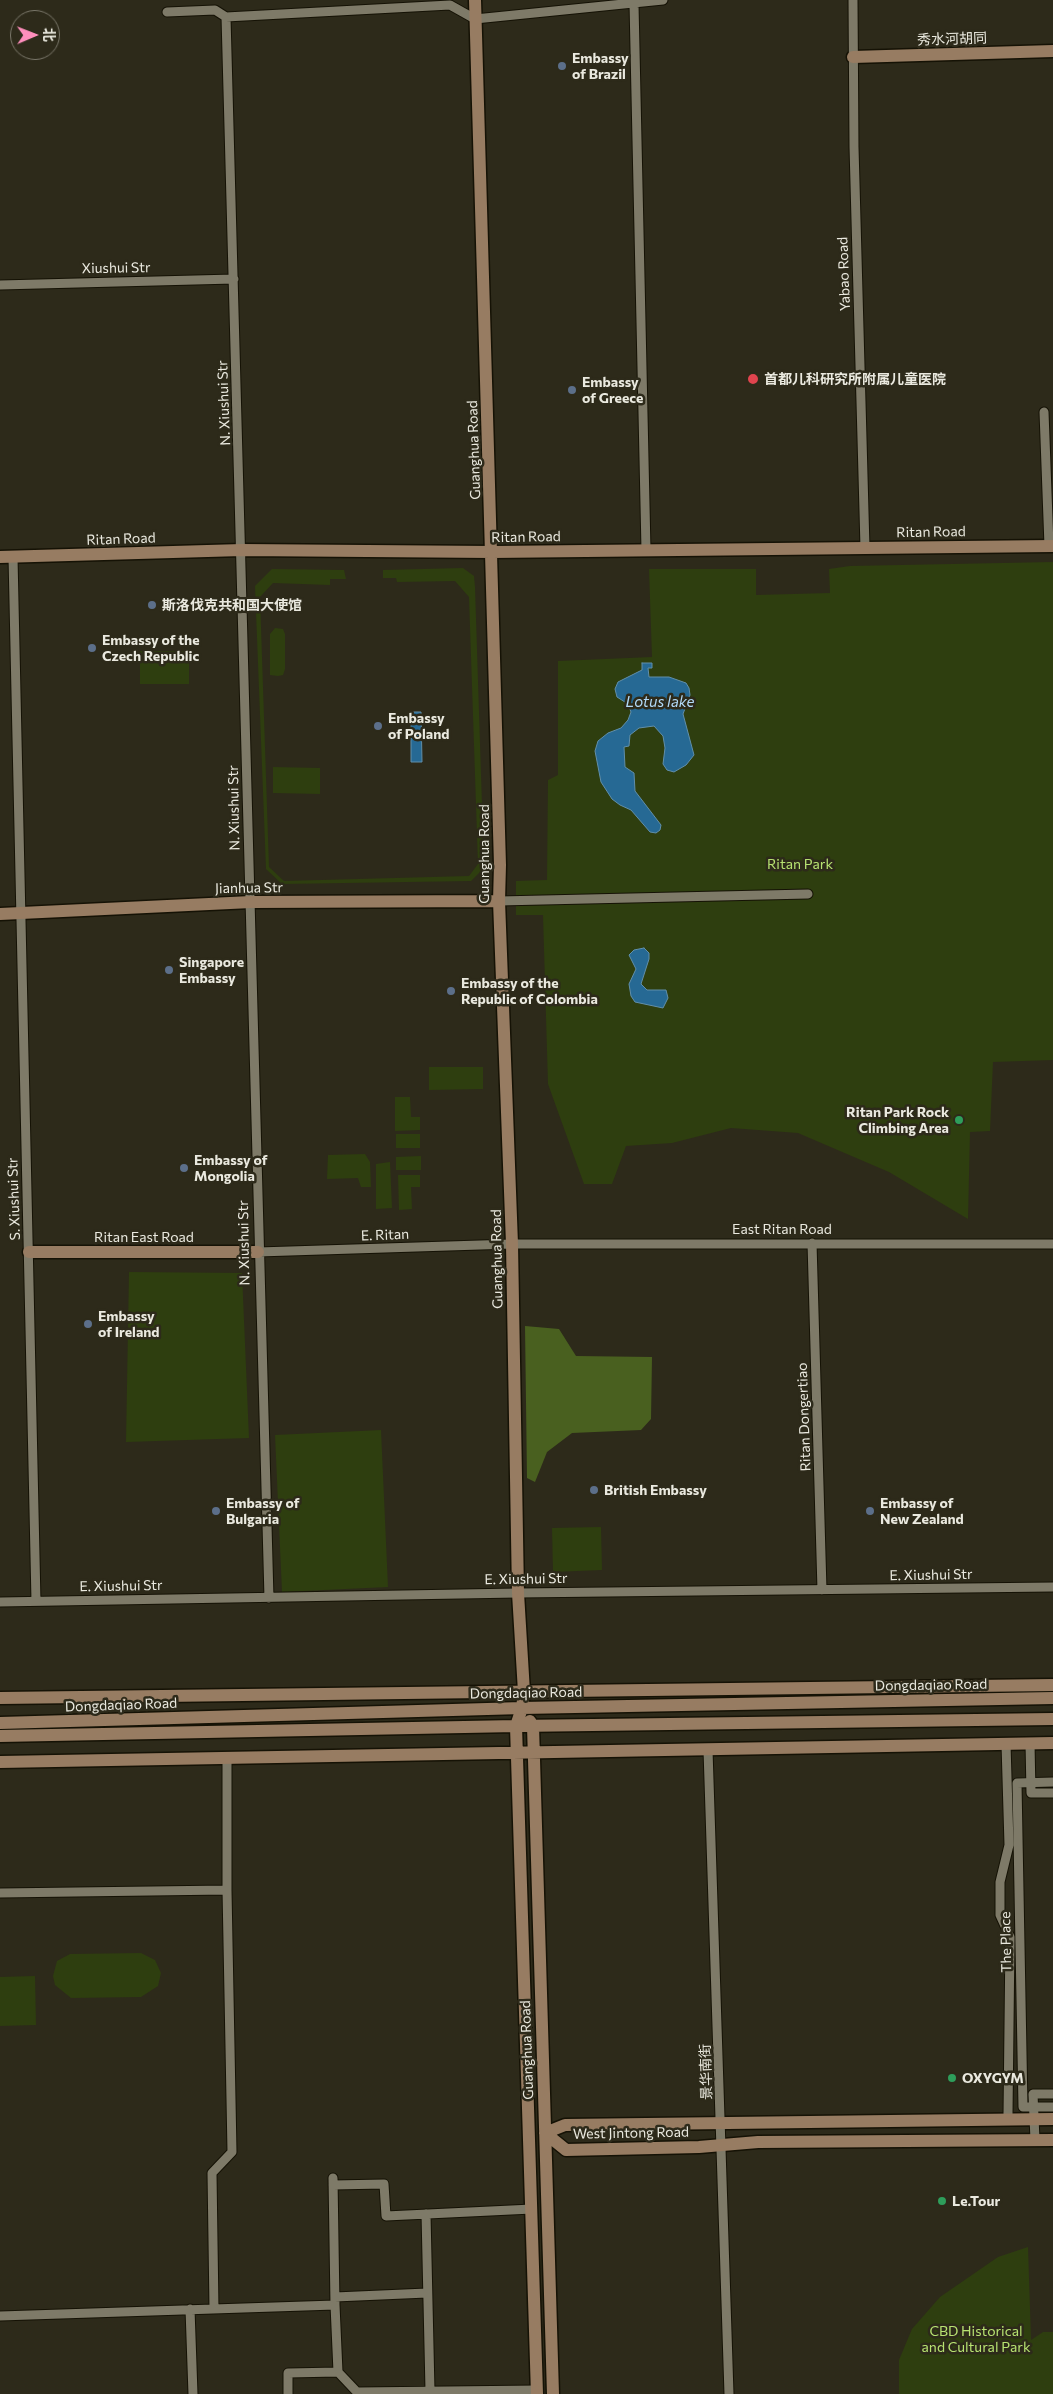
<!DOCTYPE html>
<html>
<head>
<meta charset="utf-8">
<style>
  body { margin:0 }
  #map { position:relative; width:1053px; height:2394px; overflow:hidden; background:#2d2a1a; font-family:Commissioner,"Noto Sans SC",sans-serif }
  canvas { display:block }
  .north { position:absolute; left:10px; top:10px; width:50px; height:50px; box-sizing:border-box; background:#2d2a1a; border:1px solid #797669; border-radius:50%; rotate:89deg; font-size:14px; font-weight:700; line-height:20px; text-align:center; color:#eae9df }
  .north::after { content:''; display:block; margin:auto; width:18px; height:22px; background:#fe8ebc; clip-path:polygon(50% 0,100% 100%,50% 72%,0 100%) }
</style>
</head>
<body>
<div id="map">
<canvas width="1053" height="2394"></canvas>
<div class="north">北</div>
</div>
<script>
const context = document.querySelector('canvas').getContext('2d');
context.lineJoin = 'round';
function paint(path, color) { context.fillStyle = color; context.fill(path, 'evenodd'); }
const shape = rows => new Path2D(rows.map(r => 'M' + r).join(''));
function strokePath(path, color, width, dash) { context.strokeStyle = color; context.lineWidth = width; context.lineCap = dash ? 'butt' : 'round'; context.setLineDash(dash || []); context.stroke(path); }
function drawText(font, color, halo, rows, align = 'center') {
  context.font = font + ' Commissioner,"Noto Sans SC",sans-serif'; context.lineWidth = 5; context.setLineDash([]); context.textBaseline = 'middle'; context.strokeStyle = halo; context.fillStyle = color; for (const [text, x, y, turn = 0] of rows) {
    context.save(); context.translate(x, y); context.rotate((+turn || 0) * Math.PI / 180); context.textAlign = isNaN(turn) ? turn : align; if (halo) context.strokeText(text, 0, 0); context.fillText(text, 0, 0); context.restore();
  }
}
paint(shape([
  [1053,562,1053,1060,993,1062,990,1131,970,1132,968,1219,889,1172,798,1133,731,1128,672,1143,626,1146,612,1184,584,1184,548,1084,543,915,516,915,516,881,547,880,548,780,558,775,558,661,652,657,649,569,756,569,756,595,830,593,829,569,850,566],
  [463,568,474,576,475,587,484,868,471,881,282,884,266,869,255,586,272,569,344,570,346,579,330,579,330,585,273,583,260,597,269,867,284,881,469,876,478,864,469,597,455,581,397,582,396,578,383,578,383,570],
  [275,628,283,629,285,634,285,669,283,675,278,676,270,675,270,634],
  [140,651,189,651,189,684,140,684],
  [273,767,320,768,320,794,273,793],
  [429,1067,483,1067,483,1089,429,1090],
  [395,1097,410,1097,411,1117,420,1117,420,1130,395,1131],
  [396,1134,420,1134,420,1148,396,1148],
  [365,1154,370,1162,371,1187,361,1187,358,1178,327,1179,328,1155],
  [421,1156,421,1170,396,1170,396,1157],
  [390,1162,392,1208,376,1209,376,1164],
  [420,1175,420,1187,411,1187,412,1209,399,1210,398,1175],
  [129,1272,242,1273,249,1438,126,1442],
  [381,1430,388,1587,282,1592,275,1435],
  [601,1527,602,1570,553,1572,552,1528],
  [141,1953,155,1960,161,1973,158,1986,141,1997,71,1998,55,1985,53,1976,57,1961,70,1954],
  [35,1976,36,2025,0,2026,0,1977],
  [1028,2247,1031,2340,1043,2332,1053,2332,1053,2394,899,2394,899,2360,912,2329,940,2297,998,2257]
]), '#2e3e0f');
paint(shape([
  [525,1326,559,1329,576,1356,652,1357,651,1419,641,1430,572,1433,547,1452,535,1482,527,1478]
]), '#49601f');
const water = shape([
  [642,663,652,663,652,668,648,668,649,677,669,677,686,683,689,688,690,695,683,714,694,755,686,765,674,772,667,770,663,764,665,748,663,736,654,726,639,728,630,735,629,746,624,747,625,767,634,773,635,791,661,825,660,830,656,833,650,832,631,810,620,805,612,799,601,782,595,751,598,741,608,733,621,728,628,720,631,712,628,704,617,697,615,689,618,682,642,670,642,663],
  [411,712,421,712,422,762,411,762,411,712],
  [644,948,649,953,649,959,641,984,647,990,666,990,668,998,663,1008,635,1002,631,996,629,984,636,969,629,955,634,950,644,948]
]);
paint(water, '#266994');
strokePath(water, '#618faa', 1);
const street = shape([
  [853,0,854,147,865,548],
  [634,4,646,550],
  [167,12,215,10,226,17],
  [226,17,269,1598],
  [226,17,450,5,475,19,663,0],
  [0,285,234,279],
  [1044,412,1049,546],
  [13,557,36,1601],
  [499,901,808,894],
  [812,1243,822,1590],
  [258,1252,512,1244,1053,1244],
  [0,1602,518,1593,1053,1587],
  [1030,1743,1031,1793,1053,1793],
  [1006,1744,1009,1845,1000,1882,1000,1915,1010,1937,1008,2114],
  [708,1750,729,2394],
  [1053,1782,1017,1783,1023,2107,1053,2107],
  [0,1893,227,1890,227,1759],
  [1035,2140,1033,2094,1053,2094],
  [333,2185,384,2184,386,2216,532,2209],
  [426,2214,430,2391],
  [335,2297,427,2293],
  [335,2305,338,2372],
  [190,2309,193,2394],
  [214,2309,212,2173,232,2152,227,1890],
  [0,2316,335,2305,333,2178],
  [288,2394,288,2373,338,2372,357,2392,537,2390]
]);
const secondary = shape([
  [475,0,500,865,499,901,512,1244,518,1593,524,1692,522,1708,516,1726,537,2394],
  [853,57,1053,51],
  [0,557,242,550,492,552,1053,546],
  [0,914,251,902,499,901],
  [29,1252,258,1252],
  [0,1698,1053,1685],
  [530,1721,533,1726,553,2394],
  [0,1723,522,1708,1053,1698],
  [0,1736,516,1726,1053,1719],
  [0,1762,1053,1743],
  [1053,2119,565,2125,545,2133,566,2150,699,2147,758,2142,1053,2140]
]);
strokePath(street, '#151205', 11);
strokePath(secondary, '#151205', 15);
strokePath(street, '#7e7a68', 9);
strokePath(secondary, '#977c62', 12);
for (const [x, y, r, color] of [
  [562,66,5,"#5c6f8a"],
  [753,379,6,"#e0444e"],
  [572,390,5,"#5c6f8a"],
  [152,605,5,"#5c6f8a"],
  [92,648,5,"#5c6f8a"],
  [378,726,5,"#5c6f8a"],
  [169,970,5,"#5c6f8a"],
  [451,991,5,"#5c6f8a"],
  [959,1120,5,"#2e9e5b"],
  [184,1168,5,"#5c6f8a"],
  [88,1324,5,"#5c6f8a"],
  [594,1490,5,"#5c6f8a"],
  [216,1511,5,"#5c6f8a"],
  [870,1511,5,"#5c6f8a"],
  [952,2078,5,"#2e9e5b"],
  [942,2201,5,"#2e9e5b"]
]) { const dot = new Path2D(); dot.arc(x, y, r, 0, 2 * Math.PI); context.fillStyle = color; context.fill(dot); strokePath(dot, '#2d2a1a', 2); }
drawText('14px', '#eae9df', '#2d2a1a', [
  ["秀水河胡同",952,39,-2],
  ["Xiushui Str",116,268,-1],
  ["Yabao Road",844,274,-92],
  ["N. Xiushui Str",224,403,-92],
  ["Guanghua Road",474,450,-92],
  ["Ritan Road",931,532,-1],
  ["Ritan Road",526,537,-1],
  ["Ritan Road",121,539,-2],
  ["N. Xiushui Str",234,808,-91],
  ["Guanghua Road",484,854,-90],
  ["Jianhua Str",249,888,-1],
  ["S. Xiushui Str",14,1199,-92],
  ["East Ritan Road",782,1229],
  ["E. Ritan",385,1235,-2],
  ["Ritan East Road",144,1237],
  ["N. Xiushui Str",244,1243,-91],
  ["Guanghua Road",497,1259,-91],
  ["Ritan Dongertiao",804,1417,-92],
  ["E. Xiushui Str",931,1575,-1],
  ["E. Xiushui Str",526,1579,-1],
  ["E. Xiushui Str",121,1586,-1],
  ["Dongdaqiao Road",931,1685,-1],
  ["Dongdaqiao Road",526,1693,-1],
  ["Dongdaqiao Road",121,1705,-2],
  ["The Place",1006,1942,-91],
  ["Guanghua Road",527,2050,-92],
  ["景华南街",706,2072,-92],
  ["West Jintong Road",631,2133,-1]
]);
drawText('bold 14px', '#eae9df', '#2d2a1a', [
  ["Embassy",572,58],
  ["of Brazil",572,74],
  ["首都儿科研究所附属儿童医院",764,379],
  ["Embassy",582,382],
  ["of Greece",582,398],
  ["斯洛伐克共和国大使馆",162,605],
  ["Embassy of the",102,640],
  ["Czech Republic",102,656],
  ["Embassy",388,718],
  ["of Poland",388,734],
  ["Singapore",179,962],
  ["Embassy",179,978],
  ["Embassy of the",461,983],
  ["Republic of Colombia",461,999],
  ["Ritan Park Rock",949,1112,"right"],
  ["Climbing Area",949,1128,"right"],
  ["Embassy of",194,1160],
  ["Mongolia",194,1176],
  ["Embassy",98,1316],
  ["of Ireland",98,1332],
  ["British Embassy",604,1490],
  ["Embassy of",226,1503],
  ["Bulgaria",226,1519],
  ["Embassy of",880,1503],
  ["New Zealand",880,1519],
  ["OXYGYM",962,2078],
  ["Le.Tour",952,2201]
], 'left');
drawText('14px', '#b7e271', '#2d2a1a', [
  ["Ritan Park",800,864],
  ["CBD Historical",976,2331],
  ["and Cultural Park",976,2347]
]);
drawText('italic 15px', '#b2daf9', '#2d2a1a', [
  ["Lotus lake",660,702]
]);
</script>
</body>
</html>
